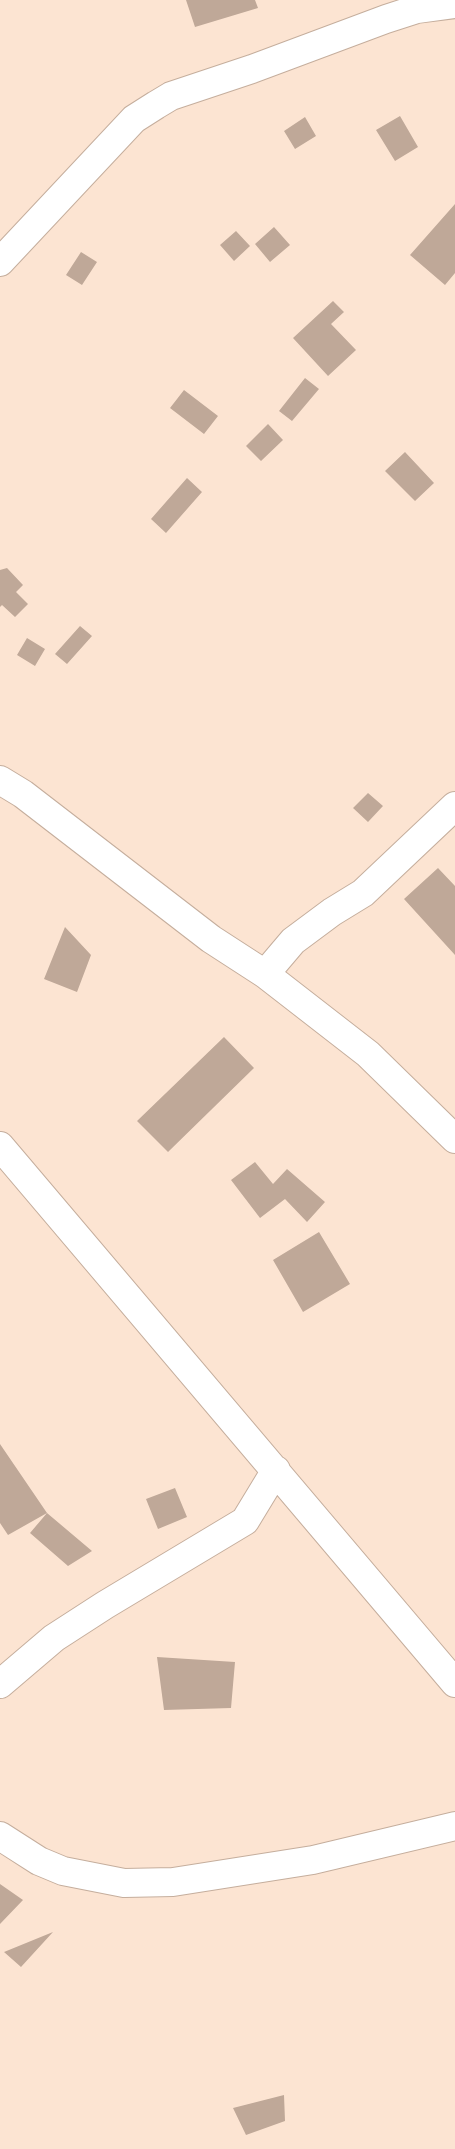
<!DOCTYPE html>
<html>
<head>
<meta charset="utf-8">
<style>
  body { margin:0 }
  canvas { display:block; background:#fce4d2 }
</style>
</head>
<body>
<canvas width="455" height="2149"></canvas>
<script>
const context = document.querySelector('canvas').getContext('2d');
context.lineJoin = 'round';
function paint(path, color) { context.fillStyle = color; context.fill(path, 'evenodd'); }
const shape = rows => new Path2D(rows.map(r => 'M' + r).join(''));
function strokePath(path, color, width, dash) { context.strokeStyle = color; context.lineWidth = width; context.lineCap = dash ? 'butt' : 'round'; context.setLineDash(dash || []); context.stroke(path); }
paint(shape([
  [186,0,255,0,258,8,195,27],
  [400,116,418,147,395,161,376,130],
  [305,117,316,136,295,149,284,131],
  [455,204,455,273,445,285,410,255],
  [274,227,290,245,270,262,255,244],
  [236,231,250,246,234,261,220,245],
  [81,252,97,262,82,285,66,275],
  [333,301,344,312,331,324,356,350,328,376,293,338],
  [305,378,319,389,292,421,279,411],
  [184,390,218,416,204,434,170,408],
  [268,424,283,440,261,461,246,446],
  [405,452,434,483,415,501,385,471],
  [187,478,202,492,166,533,151,519],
  [7,568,23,585,16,592,28,604,15,617,2,605,0,607,0,570],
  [80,626,92,636,67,664,55,654],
  [27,638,45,649,35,666,17,655],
  [368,793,383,806,368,822,353,808],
  [438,868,455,886,455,955,404,899],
  [65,927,91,955,77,992,44,979],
  [224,1037,254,1068,168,1152,137,1121],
  [255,1162,273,1184,287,1169,325,1202,307,1222,285,1199,260,1218,231,1180],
  [319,1232,350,1284,303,1312,273,1260],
  [0,1444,47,1513,8,1535,0,1523],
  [175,1488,187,1517,158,1529,146,1499],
  [47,1513,92,1551,68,1566,30,1533],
  [157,1657,235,1662,231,1708,164,1710],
  [0,1884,23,1900,0,1924],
  [53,1932,21,1967,4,1952],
  [284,2095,285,2121,246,2135,233,2108]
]), '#bfa898');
const minor = shape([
  [0,262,134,119,156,105,171,96,252,69,386,19,417,9,455,4],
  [0,780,23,794,211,939,265,974,368,1054,455,1139],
  [265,974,293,941,332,912,363,893,455,806],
  [0,1146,455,1683],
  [0,1684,54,1638,105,1605,245,1521,276,1470],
  [0,1836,39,1861,63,1871,124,1883,173,1882,313,1860,455,1826]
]);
strokePath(minor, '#c5ae9d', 30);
strokePath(minor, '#fff', 28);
</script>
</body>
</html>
